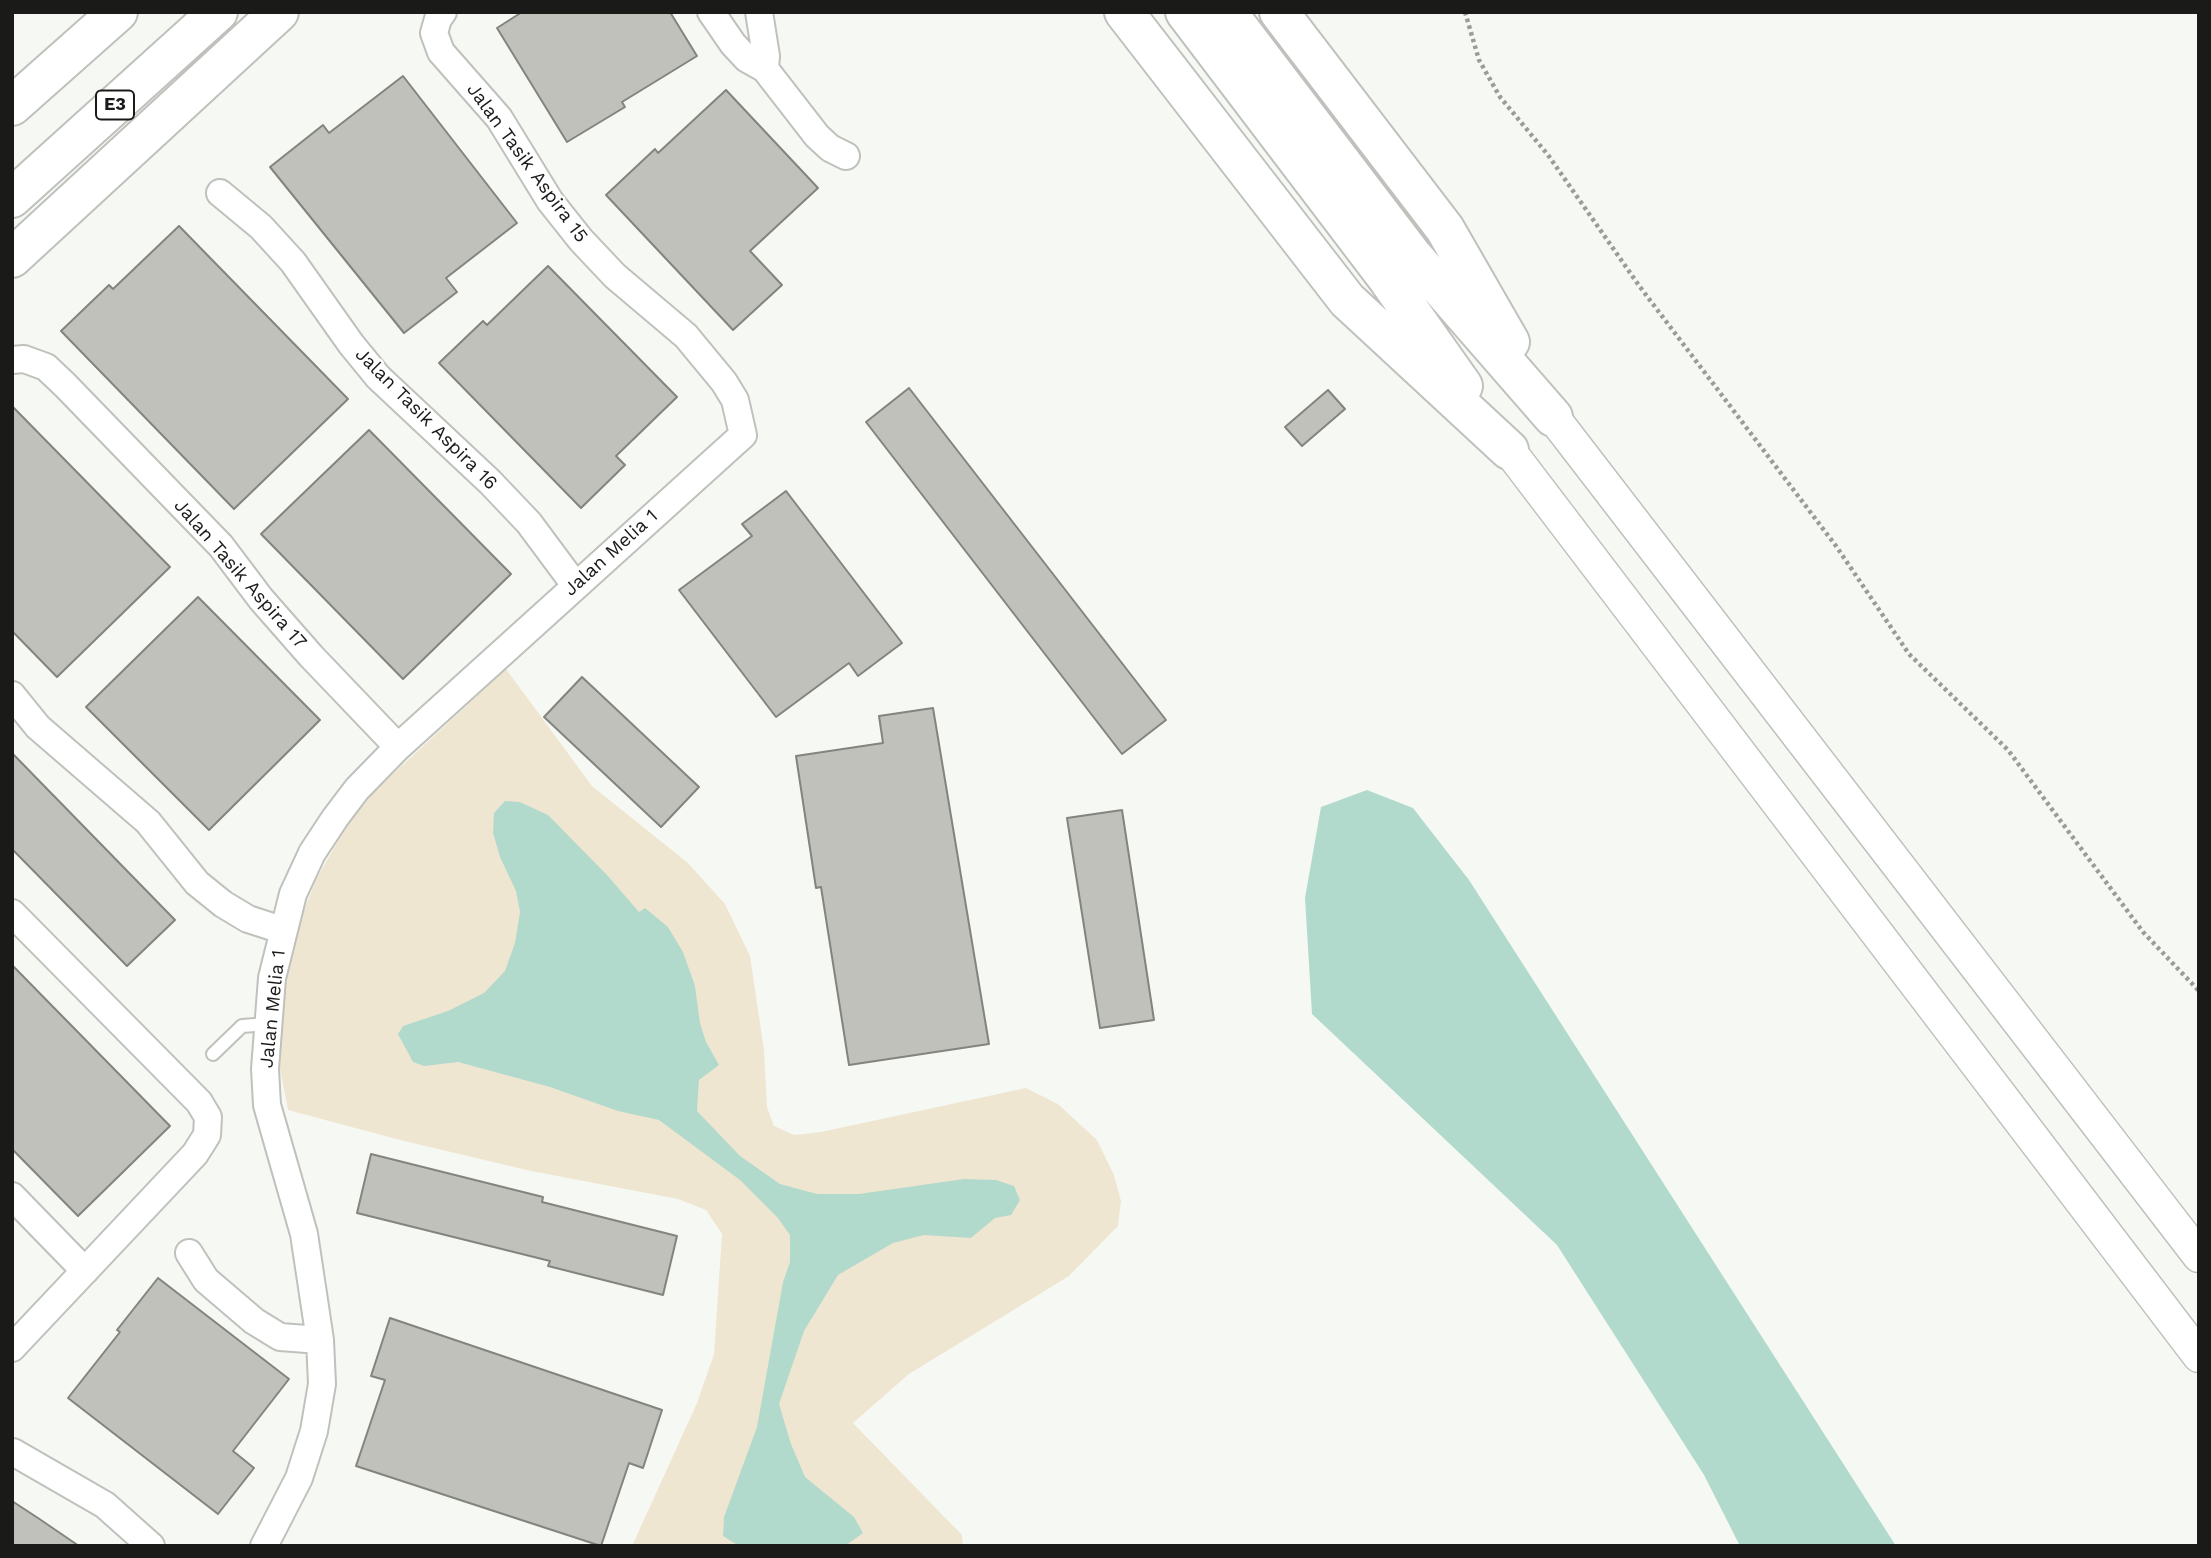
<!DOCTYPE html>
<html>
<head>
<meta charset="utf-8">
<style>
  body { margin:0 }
  #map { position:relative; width:2211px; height:1558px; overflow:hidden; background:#f6f9f3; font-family:"Work Sans",sans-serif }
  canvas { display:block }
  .frame { position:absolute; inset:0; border:14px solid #1a1b19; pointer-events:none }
</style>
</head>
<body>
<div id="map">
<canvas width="2211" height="1558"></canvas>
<div class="frame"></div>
</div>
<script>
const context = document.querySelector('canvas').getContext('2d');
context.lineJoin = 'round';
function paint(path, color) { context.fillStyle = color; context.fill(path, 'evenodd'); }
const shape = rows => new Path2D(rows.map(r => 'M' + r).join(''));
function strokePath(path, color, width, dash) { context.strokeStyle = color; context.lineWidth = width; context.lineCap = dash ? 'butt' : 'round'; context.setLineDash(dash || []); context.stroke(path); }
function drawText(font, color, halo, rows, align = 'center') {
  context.font = font + ' "Work Sans",sans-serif'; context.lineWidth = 5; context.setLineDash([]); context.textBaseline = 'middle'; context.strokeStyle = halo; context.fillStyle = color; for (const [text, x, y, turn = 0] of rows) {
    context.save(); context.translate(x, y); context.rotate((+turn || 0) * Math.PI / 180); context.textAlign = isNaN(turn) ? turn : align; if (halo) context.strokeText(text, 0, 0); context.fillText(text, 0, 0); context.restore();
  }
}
paint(shape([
  [506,669,592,786,688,863,725,904,750,956,764,1050,767,1107,774,1126,794,1135,821,1132,1026,1088,1058,1104,1097,1140,1114,1175,1121,1201,1118,1226,1069,1276,909,1374,853,1423,962,1535,963,1546,632,1546,697,1403,714,1354,722,1234,706,1210,678,1199,531,1171,400,1140,288,1110,280,1069,284,994,297,927,317,878,344,830,365,800]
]), '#efe6d2');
paint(shape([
  [1367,790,1413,808,1469,880,1896,1546,1740,1546,1704,1475,1557,1245,1312,1014,1305,898,1321,807],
  [505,801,520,802,548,815,607,875,639,912,645,908,668,927,683,952,695,986,700,1023,706,1042,719,1065,699,1080,697,1111,740,1156,780,1184,817,1194,859,1194,964,1179,996,1180,1014,1186,1020,1200,1011,1215,995,1218,971,1238,924,1235,893,1243,838,1275,804,1331,779,1404,791,1444,805,1477,854,1517,863,1533,845,1546,739,1546,723,1536,724,1517,757,1427,783,1282,790,1262,790,1235,778,1218,740,1180,659,1120,618,1111,550,1087,458,1062,424,1066,413,1062,398,1034,403,1026,448,1011,484,993,505,971,515,943,520,912,516,891,500,857,493,833,494,813]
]), '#b2dacc');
const building = shape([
  [522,12,670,12,697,56,622,102,625,107,567,142,497,28,522,12],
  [403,76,517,223,446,278,457,292,404,333,270,167,323,125,329,133,403,76],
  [726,90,818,188,750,251,782,285,733,330,606,195,655,149,658,153,726,90],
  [179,226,348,399,234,509,61,331,109,285,113,289,179,226],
  [548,266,677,397,616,456,625,465,581,508,439,363,483,321,487,325,548,266],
  [909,388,1166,720,1122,754,866,422,909,388],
  [1328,390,1345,409,1302,446,1285,427,1328,390],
  [12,406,170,567,57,677,12,631,12,406],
  [369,430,511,574,403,679,261,534,369,430],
  [786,491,902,643,858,676,849,663,776,717,679,590,752,536,742,524,786,491],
  [198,597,320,720,209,830,86,707,198,597],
  [582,677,699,787,661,827,544,717,582,677],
  [933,708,989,1044,849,1065,821,887,816,888,796,756,883,743,879,716,933,708],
  [12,753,175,920,127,966,12,849,12,753],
  [1122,810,1154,1020,1100,1028,1067,818,1122,810],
  [12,965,170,1126,78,1216,12,1149,12,965],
  [371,1154,543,1197,542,1202,677,1236,663,1295,548,1266,550,1261,357,1213,371,1154],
  [158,1278,289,1379,233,1451,254,1468,218,1514,68,1398,120,1332,117,1330,158,1278],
  [390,1318,662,1410,643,1468,629,1463,601,1546,356,1466,385,1380,371,1376,390,1318],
  [12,1501,38,1518,79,1546,12,1546,12,1501]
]);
paint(building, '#c1c1bb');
strokePath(building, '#84847f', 2);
const service = shape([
  [213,1054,242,1026,268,1024]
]);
const minor = shape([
  [711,12,733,44,747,59,765,69,766,56,759,12],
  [765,69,817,136,830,148,846,156],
  [220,193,261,227,293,262,351,344,378,377,490,482,529,523,575,585],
  [12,360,24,359,46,367,65,385,221,546,261,599,311,656,398,747],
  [12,695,38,727,148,822,197,883,223,904,248,919,282,930],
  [12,913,199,1102,208,1117,207,1135,195,1154,12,1348],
  [12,1196,85,1271],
  [189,1253,206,1280,254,1321,280,1337,320,1340],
  [13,1452,105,1505,151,1546],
  [264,1546,299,1478,314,1431,322,1384,320,1340,304,1234,267,1105,265,1069,272,978,293,894,312,853,335,818,357,789,398,747,743,435,735,400,724,382,686,336,615,276,581,240,550,201,499,118,441,52,434,33,438,19,443,12]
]);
const tertiary = shape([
  [1553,417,2199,1256],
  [1509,450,2199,1356]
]);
const motorway = shape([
  [1124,12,1347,300,1509,450],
  [1185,12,1387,278,1463,386],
  [1227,12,1412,255,1553,417],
  [1279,12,1445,229,1510,342],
  [12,106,118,12],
  [12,198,218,12],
  [12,258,279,12]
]);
strokePath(service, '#bec1bc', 16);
strokePath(minor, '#bec1bc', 30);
strokePath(tertiary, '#bec1bc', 35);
strokePath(motorway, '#bec1bc', 42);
strokePath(shape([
  [1465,12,1479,60,1500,97,1548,155,1640,287,1836,546,1909,654,2008,750,2143,932,2199,991]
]), '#9a9c98', 4.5, [3.5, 3.5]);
strokePath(service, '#fff', 12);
strokePath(minor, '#fff', 26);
strokePath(tertiary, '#fff', 32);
strokePath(motorway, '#fff', 38);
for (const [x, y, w] of [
  [115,105,38]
]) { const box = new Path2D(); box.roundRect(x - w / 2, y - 14.5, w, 29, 5); context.fillStyle = '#fff'; context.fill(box); strokePath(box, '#1a1b19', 2); }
drawText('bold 18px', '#1a1b19', null, [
  ["E3",115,105]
]);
drawText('19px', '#1a1b19', '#fff', [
  ["Jalan Tasik Aspira 15",527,163,54],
  ["Jalan Tasik Aspira 16",426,419,45],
  ["Jalan Melia 1",611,553,-42],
  ["Jalan Tasik Aspira 17",240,574,49],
  ["Jalan Melia 1",273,1009,-84]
]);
</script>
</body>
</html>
